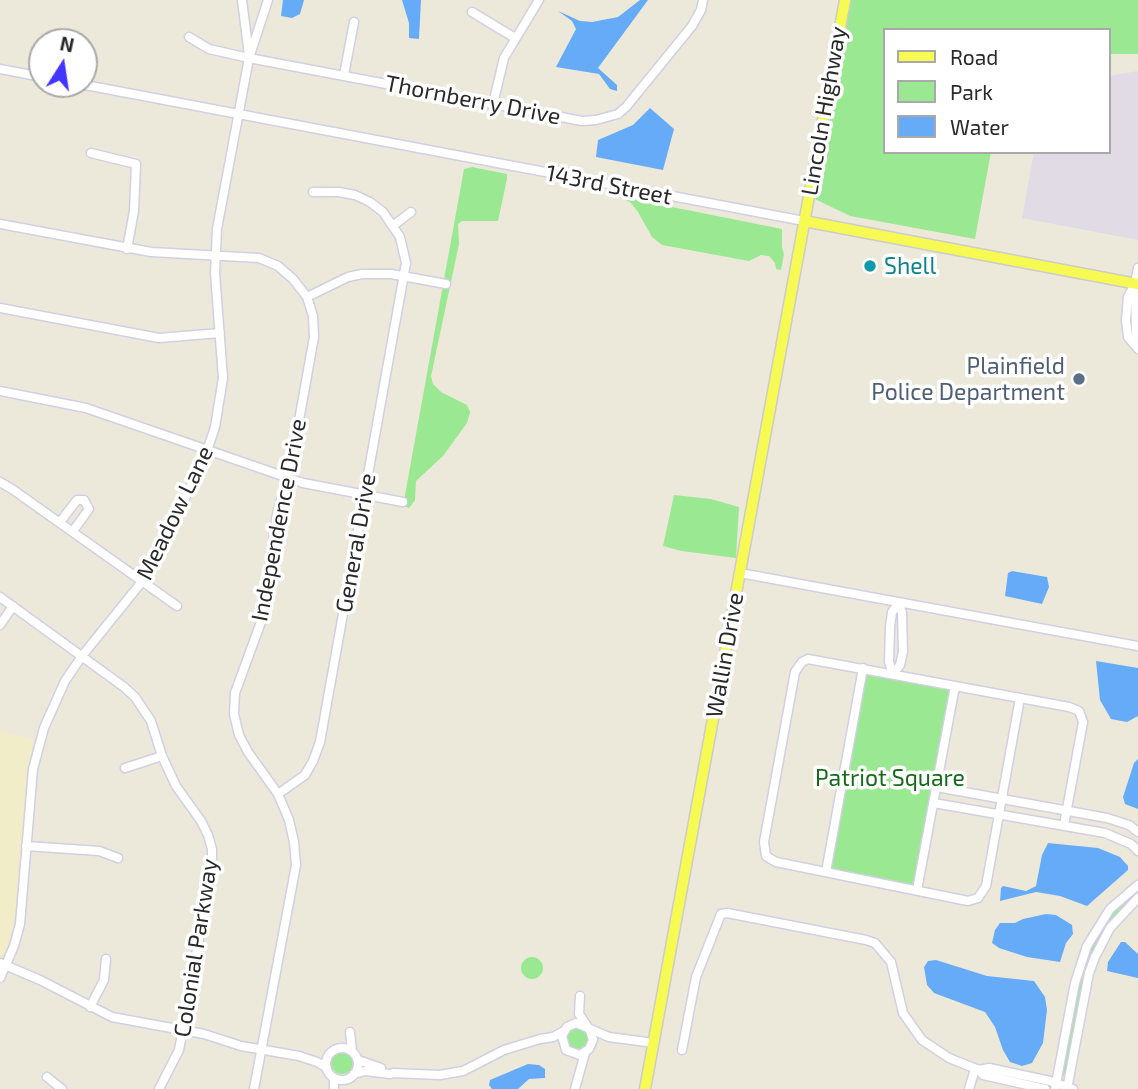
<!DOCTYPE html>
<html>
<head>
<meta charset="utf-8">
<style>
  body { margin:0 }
  #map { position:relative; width:1138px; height:1089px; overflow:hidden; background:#ede9da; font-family:"Exo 2",sans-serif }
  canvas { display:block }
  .legend { position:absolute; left:883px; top:28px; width:228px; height:126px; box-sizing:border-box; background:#fff; border:2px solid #a9a9a9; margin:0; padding:9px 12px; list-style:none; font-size:21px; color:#292929 }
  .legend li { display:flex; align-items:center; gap:14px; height:35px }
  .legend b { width:35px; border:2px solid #a9a9a9 }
  .north { position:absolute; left:28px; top:28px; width:70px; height:70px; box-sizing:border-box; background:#fff; border:2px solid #a9a9a9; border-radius:50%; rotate:12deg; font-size:19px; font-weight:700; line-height:28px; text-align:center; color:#292929 }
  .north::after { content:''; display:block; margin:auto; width:24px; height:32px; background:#4235ff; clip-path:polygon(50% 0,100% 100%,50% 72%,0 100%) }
</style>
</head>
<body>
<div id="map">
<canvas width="1138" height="1089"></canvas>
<ul class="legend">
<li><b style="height:9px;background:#f7fa52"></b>Road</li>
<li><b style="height:19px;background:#9ae892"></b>Park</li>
<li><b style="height:19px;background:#65abf7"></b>Water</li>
</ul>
<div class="north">N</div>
</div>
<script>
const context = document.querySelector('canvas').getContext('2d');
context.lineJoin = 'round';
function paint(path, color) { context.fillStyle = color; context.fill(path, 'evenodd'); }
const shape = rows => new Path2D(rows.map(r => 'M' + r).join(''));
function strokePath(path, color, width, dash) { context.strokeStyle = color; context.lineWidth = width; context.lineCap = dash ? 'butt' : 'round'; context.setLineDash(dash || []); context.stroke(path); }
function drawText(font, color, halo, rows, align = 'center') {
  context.font = font + ' "Exo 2",sans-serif'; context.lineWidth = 7; context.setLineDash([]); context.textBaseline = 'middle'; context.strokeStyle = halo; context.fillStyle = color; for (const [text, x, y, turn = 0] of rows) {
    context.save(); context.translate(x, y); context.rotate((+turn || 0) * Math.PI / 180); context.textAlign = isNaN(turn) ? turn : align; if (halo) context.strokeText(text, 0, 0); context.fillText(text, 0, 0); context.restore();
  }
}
paint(shape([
  [1138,71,1138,240,1022,218,1034,152,1108,152,1108,76]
]), '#e0dbe5');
paint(shape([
  [0,731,34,740,28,765,17,909,6,952,2,958,0,957]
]), '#f0edc8');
paint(shape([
  [851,0,1138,0,1138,54,1108,54,1108,30,884,30,884,152,991,152,975,239,850,216,815,199],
  [472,167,507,174,507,179,498,221,462,221,458,224,459,244,431,376,433,384,441,392,467,405,470,412,467,423,443,456,416,481,415,500,409,508,403,506,464,169],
  [617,196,782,229,782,248,784,254,781,270,776,269,775,263,769,256,761,255,749,261,662,245,652,237,638,212,630,202],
  [674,495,711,499,739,507,736,558,682,551,663,546],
  [866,671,950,687,914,885,829,868],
  [1138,888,1138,893,1120,909,1099,943,1069,1064,1062,1079,1059,1080,1084,957,1115,907],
  '521 968a11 11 0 1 1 22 0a11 11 0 1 1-22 0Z',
  '567 1039a11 11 0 1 1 22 0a11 11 0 1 1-22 0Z',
  '331 1063a11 11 0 1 1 22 0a11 11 0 1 1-22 0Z'
]), '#9ae892');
paint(shape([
  [283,0,304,0,300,14,292,18,281,16],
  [402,0,421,0,419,39,409,38,409,23],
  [640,0,648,0,598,68,617,85,617,91,610,89,599,74,556,67,576,29,572,21,558,11,580,21,592,22,618,17],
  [650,108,674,129,663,170,596,157,598,140,633,125],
  [1012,571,1047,577,1049,587,1042,604,1005,596,1008,573],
  [1096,661,1138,668,1138,716,1127,722,1111,719,1100,700],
  [1138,759,1138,809,1125,804,1123,797,1134,763],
  [1048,843,1098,848,1120,857,1128,866,1128,870,1087,906,1060,896,1036,892,1000,901,1001,888,1003,886,1026,891,1036,886,1042,855],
  [1046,914,1056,915,1072,925,1073,934,1066,943,1060,962,1027,957,999,948,992,943,995,930,1000,923,1015,923,1023,919],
  [1121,942,1125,942,1138,954,1138,978,1107,971,1108,962],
  [936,960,987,976,1034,981,1045,997,1047,1010,1043,1043,1032,1063,1022,1066,1010,1062,1003,1050,995,1027,985,1012,934,993,927,985,924,967,928,961],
  [528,1064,539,1065,545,1069,545,1078,529,1079,518,1089,492,1089,489,1085,490,1080]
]), '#65abf7');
const minor = shape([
  [242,0,249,55],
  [472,12,515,38],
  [189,37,209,49,249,58,582,121,596,120,618,114,626,107,692,26,701,10,703,0],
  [0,69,42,77],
  [344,75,354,22],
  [80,84,804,221],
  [493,104,504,58,539,0],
  [91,153,136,164,134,211,127,249],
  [0,224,151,252,259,258,278,266,293,279,307,297,313,316,314,337,291,465,277,514,261,622,235,693,234,714,239,735,248,752,278,794,289,820,294,842,296,865,254,1089],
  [394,225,411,212],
  [1134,286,1128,297,1126,320,1128,337,1138,349],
  [307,297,348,277,362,274,391,274,446,284],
  [0,308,159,338,220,333],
  [1134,341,1136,334,1135,283,1138,268],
  [0,391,86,408,303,483,403,502],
  [0,482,12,489,177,606],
  [60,522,77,500,84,500,89,509,73,531],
  [740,573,1138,646],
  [0,597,124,687,135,697,151,721,162,756,176,786,201,821,208,835,212,849,212,867,179,1050,159,1089],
  [0,625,13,606],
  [893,674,900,665,903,652,902,613,899,603],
  [893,674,889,662,890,627,892,612,899,603],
  [1020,698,986,886,978,898,968,901,776,862,766,856,764,842,795,672,802,662,808,659,1069,707,1079,711,1083,722,1064,825],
  [125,768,162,756],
  [937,787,1107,818,1129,825,1138,832],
  [278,794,305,775,313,761,320,742,406,263,400,237,383,212,370,202,355,195,339,192,313,192],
  [934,803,1105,833,1131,844,1138,851],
  [26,846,99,851,118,858],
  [826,872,863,668],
  [917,890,955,686],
  [0,963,40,980,112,1017,204,1034,241,1046,299,1056,317,1062,326,1067],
  [0,978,14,946,20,924,33,769,44,728,65,681,82,656,153,568,207,451,215,427,223,378,215,273,217,229,249,58,268,0],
  [580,996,579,1014,587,1026],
  [90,1007,104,980,106,959],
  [590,1030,593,1040,589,1049,580,1055,566,1050,562,1036,567,1027,576,1023,609,1037,654,1043],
  [350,1032,352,1051],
  '326 1064a16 16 0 1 1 32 0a16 16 0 1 1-32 0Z',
  [682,1050,696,977,721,914,727,913,866,940,875,943,891,962,903,1013,922,1040,949,1058,979,1070,983,1075,1045,1089],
  [358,1060,381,1068],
  [979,1070,989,1068,1050,1081,1073,1089],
  [354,1074,365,1071,390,1074,393,1073,440,1075,463,1071,504,1050,540,1039,553,1037,564,1031],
  [47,1077,62,1089],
  [334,1078,334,1089],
  [575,1089,585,1053],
  [969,1089,975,1069],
  [1055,1089,1075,983,1087,946,1110,909,1138,885],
  [1067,1089,1089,973,1095,957,1110,928,1138,898]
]);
const major = shape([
  [804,221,1138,284],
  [645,1089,845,0]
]);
strokePath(minor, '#d1cfe4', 11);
strokePath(major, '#ccc', 13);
strokePath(minor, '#fff', 8);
strokePath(major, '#f7fa52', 10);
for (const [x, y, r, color] of [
  [870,266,7,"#0f9aa8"],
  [1079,379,7,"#5c6f8a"]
]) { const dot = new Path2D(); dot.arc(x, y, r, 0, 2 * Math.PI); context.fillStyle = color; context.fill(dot); strokePath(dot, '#fff', 2.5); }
drawText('23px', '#292929', '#fff', [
  ["Thornberry Drive",473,100,11],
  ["Lincoln Highway",824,111,-80],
  ["143rd Street",609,185,11],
  ["Meadow Lane",175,513,-64],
  ["Independence Drive",279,520,-79],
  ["General Drive",356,543,-80],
  ["Wallin Drive",725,655,-80],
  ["Colonial Parkway",196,948,-81]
]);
drawText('23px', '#0d838f', '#fff', [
  ["Shell",884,266]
], 'left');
drawText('23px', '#4e5e75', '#fff', [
  ["Plainfield",1065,366],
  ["Police Department",1065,392]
], 'right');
drawText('23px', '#156b19', '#fff', [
  ["Patriot Square",890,778]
]);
</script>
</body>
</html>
